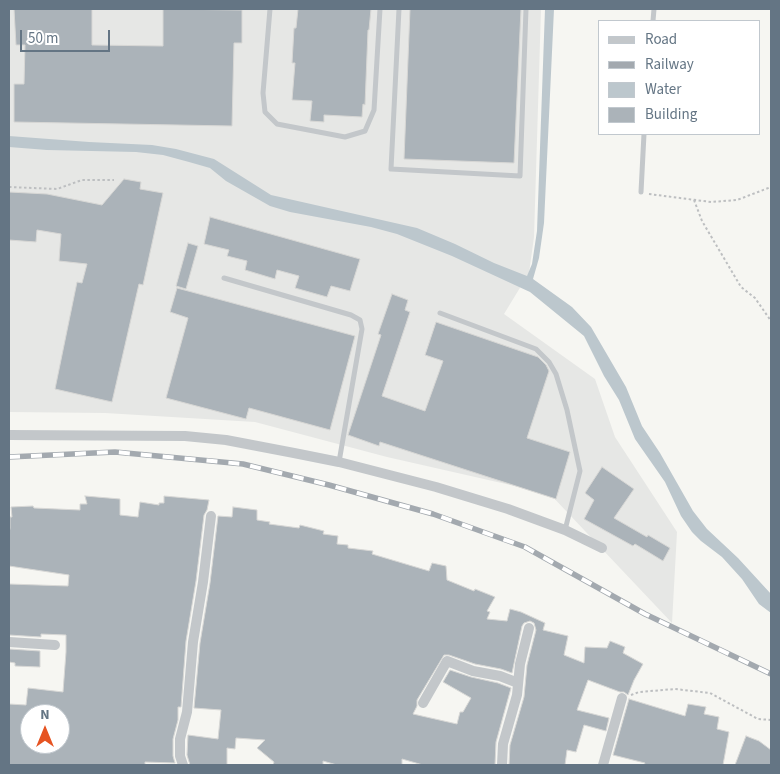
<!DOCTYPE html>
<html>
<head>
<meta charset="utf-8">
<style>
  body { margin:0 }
  #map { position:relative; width:780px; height:774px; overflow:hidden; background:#f6f6f2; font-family:"Source Sans 3",sans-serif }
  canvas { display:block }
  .frame { position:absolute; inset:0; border:10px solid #647584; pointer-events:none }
  .legend { position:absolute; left:598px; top:20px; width:162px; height:115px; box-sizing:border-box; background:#fff; border:1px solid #c1c8ce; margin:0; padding:6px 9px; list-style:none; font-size:15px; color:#647584 }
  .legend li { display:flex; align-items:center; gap:10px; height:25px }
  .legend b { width:25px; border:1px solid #c1c8ce }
  .north { position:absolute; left:20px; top:704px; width:50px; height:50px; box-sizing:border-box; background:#fff; border:1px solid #c1c8ce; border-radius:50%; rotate:0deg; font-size:14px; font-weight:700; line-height:20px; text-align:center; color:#647584 }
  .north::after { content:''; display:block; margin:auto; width:18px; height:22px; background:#e65422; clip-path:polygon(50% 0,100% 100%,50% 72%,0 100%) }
  .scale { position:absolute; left:20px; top:30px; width:90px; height:22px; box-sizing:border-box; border:2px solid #647584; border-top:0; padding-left:6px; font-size:15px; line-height:18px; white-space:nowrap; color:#647584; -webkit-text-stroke:4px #fff; paint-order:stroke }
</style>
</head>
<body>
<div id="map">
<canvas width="780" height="774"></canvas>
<div class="frame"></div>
<ul class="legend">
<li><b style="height:6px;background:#c3c7ca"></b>Road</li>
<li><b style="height:6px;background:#a3a9af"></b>Railway</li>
<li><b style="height:14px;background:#bcc7cd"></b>Water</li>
<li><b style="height:14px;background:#abb3b9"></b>Building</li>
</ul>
<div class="north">N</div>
<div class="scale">50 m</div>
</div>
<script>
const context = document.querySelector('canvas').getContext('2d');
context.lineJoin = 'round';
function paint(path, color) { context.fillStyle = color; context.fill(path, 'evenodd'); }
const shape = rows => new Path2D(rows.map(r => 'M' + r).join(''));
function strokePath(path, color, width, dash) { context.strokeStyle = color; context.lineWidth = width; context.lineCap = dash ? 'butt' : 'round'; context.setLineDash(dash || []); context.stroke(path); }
paint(shape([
  [9,9,541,9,534,237,529,273,504,314,595,379,615,437,677,532,672,623,550,494,387,457,255,422,105,413,9,412]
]), '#e6e7e5');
paint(shape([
  [545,9,554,9,544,223,539,258,533,279,572,307,591,327,626,387,642,426,660,453,693,511,707,529,738,558,771,594,771,613,759,604,742,579,722,557,701,541,692,532,681,516,665,482,635,439,619,400,604,376,584,336,530,292,452,256,397,234,371,227,290,212,270,206,226,181,210,168,189,162,163,155,136,152,47,150,9,147,9,136,89,142,152,145,176,149,214,159,271,195,417,228,455,244,494,263,527,276,532,264,537,231]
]), '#bcc7cd');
const building = shape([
  [14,9,92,9,92,45,163,46,163,9,242,10,242,43,234,43,232,126,14,122,14,84,24,84,25,45,16,45,14,9],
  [298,9,371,9,369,30,368,30,365,105,363,104,362,117,324,115,324,122,310,121,312,101,292,100,295,63,292,63,294,28,296,28,298,9],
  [410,9,521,9,514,163,404,159,410,9],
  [124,179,141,182,140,189,163,193,143,285,139,284,112,402,55,389,77,282,82,283,87,264,59,261,61,234,37,230,36,242,9,240,9,192,47,194,102,205,124,179],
  [210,217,360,259,350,291,331,286,327,297,295,288,299,276,277,270,275,279,245,270,247,261,227,256,229,250,204,244,210,217],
  [188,243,198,246,186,289,176,286,188,243],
  [177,288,355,336,330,430,249,408,246,419,166,398,188,318,170,312,177,288],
  [392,294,408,300,405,310,410,312,382,396,425,411,443,361,425,355,436,322,538,357,546,365,549,371,527,438,570,452,556,499,380,442,379,446,348,435,381,335,378,334,392,294],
  [602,467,634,489,614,518,647,537,648,535,670,548,663,561,635,544,633,546,584,519,594,500,585,493,602,467],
  [85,496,120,499,120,515,138,517,140,502,159,505,159,503,164,503,164,496,209,500,207,510,204,515,196,581,186,641,181,707,178,707,178,720,173,739,173,756,175,763,145,762,145,765,9,765,9,704,26,705,28,688,63,692,66,652,66,635,41,634,41,637,9,635,9,584,68,586,69,575,9,566,9,533,10,528,10,517,12,517,11,507,33,506,34,508,80,510,80,504,87,504,85,496],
  [30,714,60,714,60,744,30,744,30,714],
  [233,507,257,510,257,520,270,522,269,524,299,528,300,525,324,531,323,534,338,536,337,544,348,545,348,548,373,551,372,554,429,571,432,563,446,566,447,580,474,591,475,589,495,597,487,611,490,612,487,619,507,621,510,609,521,612,545,623,543,630,568,636,564,655,584,663,585,647,607,648,610,641,625,647,623,653,643,664,634,680,628,695,624,692,620,692,588,680,577,710,609,718,606,731,584,725,576,752,567,750,565,765,509,765,510,745,524,697,527,665,536,630,534,623,530,621,524,623,522,626,512,673,501,669,475,664,449,655,444,655,417,700,417,706,413,714,457,724,460,712,463,712,471,698,443,682,450,670,471,677,498,683,511,688,496,742,495,765,423,765,402,759,402,765,337,765,323,761,323,765,273,765,274,762,257,748,265,740,236,738,235,749,227,748,227,765,190,765,187,755,188,735,218,739,221,710,194,708,200,643,210,583,218,516,232,517,233,507],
  [9,649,40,651,40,667,15,666,15,663,9,662,9,649],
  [629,699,685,716,688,704,706,707,704,714,719,717,717,729,729,732,723,765,644,765,645,763,613,755,629,699],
  [746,736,759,741,771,750,771,765,735,765,746,736]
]);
paint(building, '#abb3b9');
strokePath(building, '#d7d7d5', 1);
strokePath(shape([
  [9,187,57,189,82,180,114,180],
  [649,194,711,202,737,200,771,187],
  [694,200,702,221,741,287,755,298,771,321],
  [631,695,639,692,675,689,710,693,758,719,771,720]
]), '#bdbfc1', 2, [2.5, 2.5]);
strokePath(shape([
  [270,9,263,93,265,112,277,124,345,137,365,131,374,110,380,9],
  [399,9,391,169,520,176,526,9],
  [653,21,654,9],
  [641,192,644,134],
  [224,278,351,315,360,320,362,329,339,462],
  [440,313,536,349,549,362,556,374,567,410,580,471,565,530]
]), '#c3c7ca', 5);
strokePath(shape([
  [9,435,185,436,226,440,294,453,339,462,436,487,508,509,565,530,602,548],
  [9,642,55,645],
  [423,703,447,661,473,671,500,676,518,683],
  [183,765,180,756,180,739,187,712,193,642,203,582,211,516],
  [502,765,503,744,517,695,520,664,529,628],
  [603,765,622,698]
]), '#c3c7ca', 10);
const rail = shape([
  [9,457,115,452,243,464,329,485,433,514,525,547,645,614,771,674]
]);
strokePath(rail, '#a3a9af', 5.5);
strokePath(rail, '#fff', 4, [11]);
</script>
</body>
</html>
